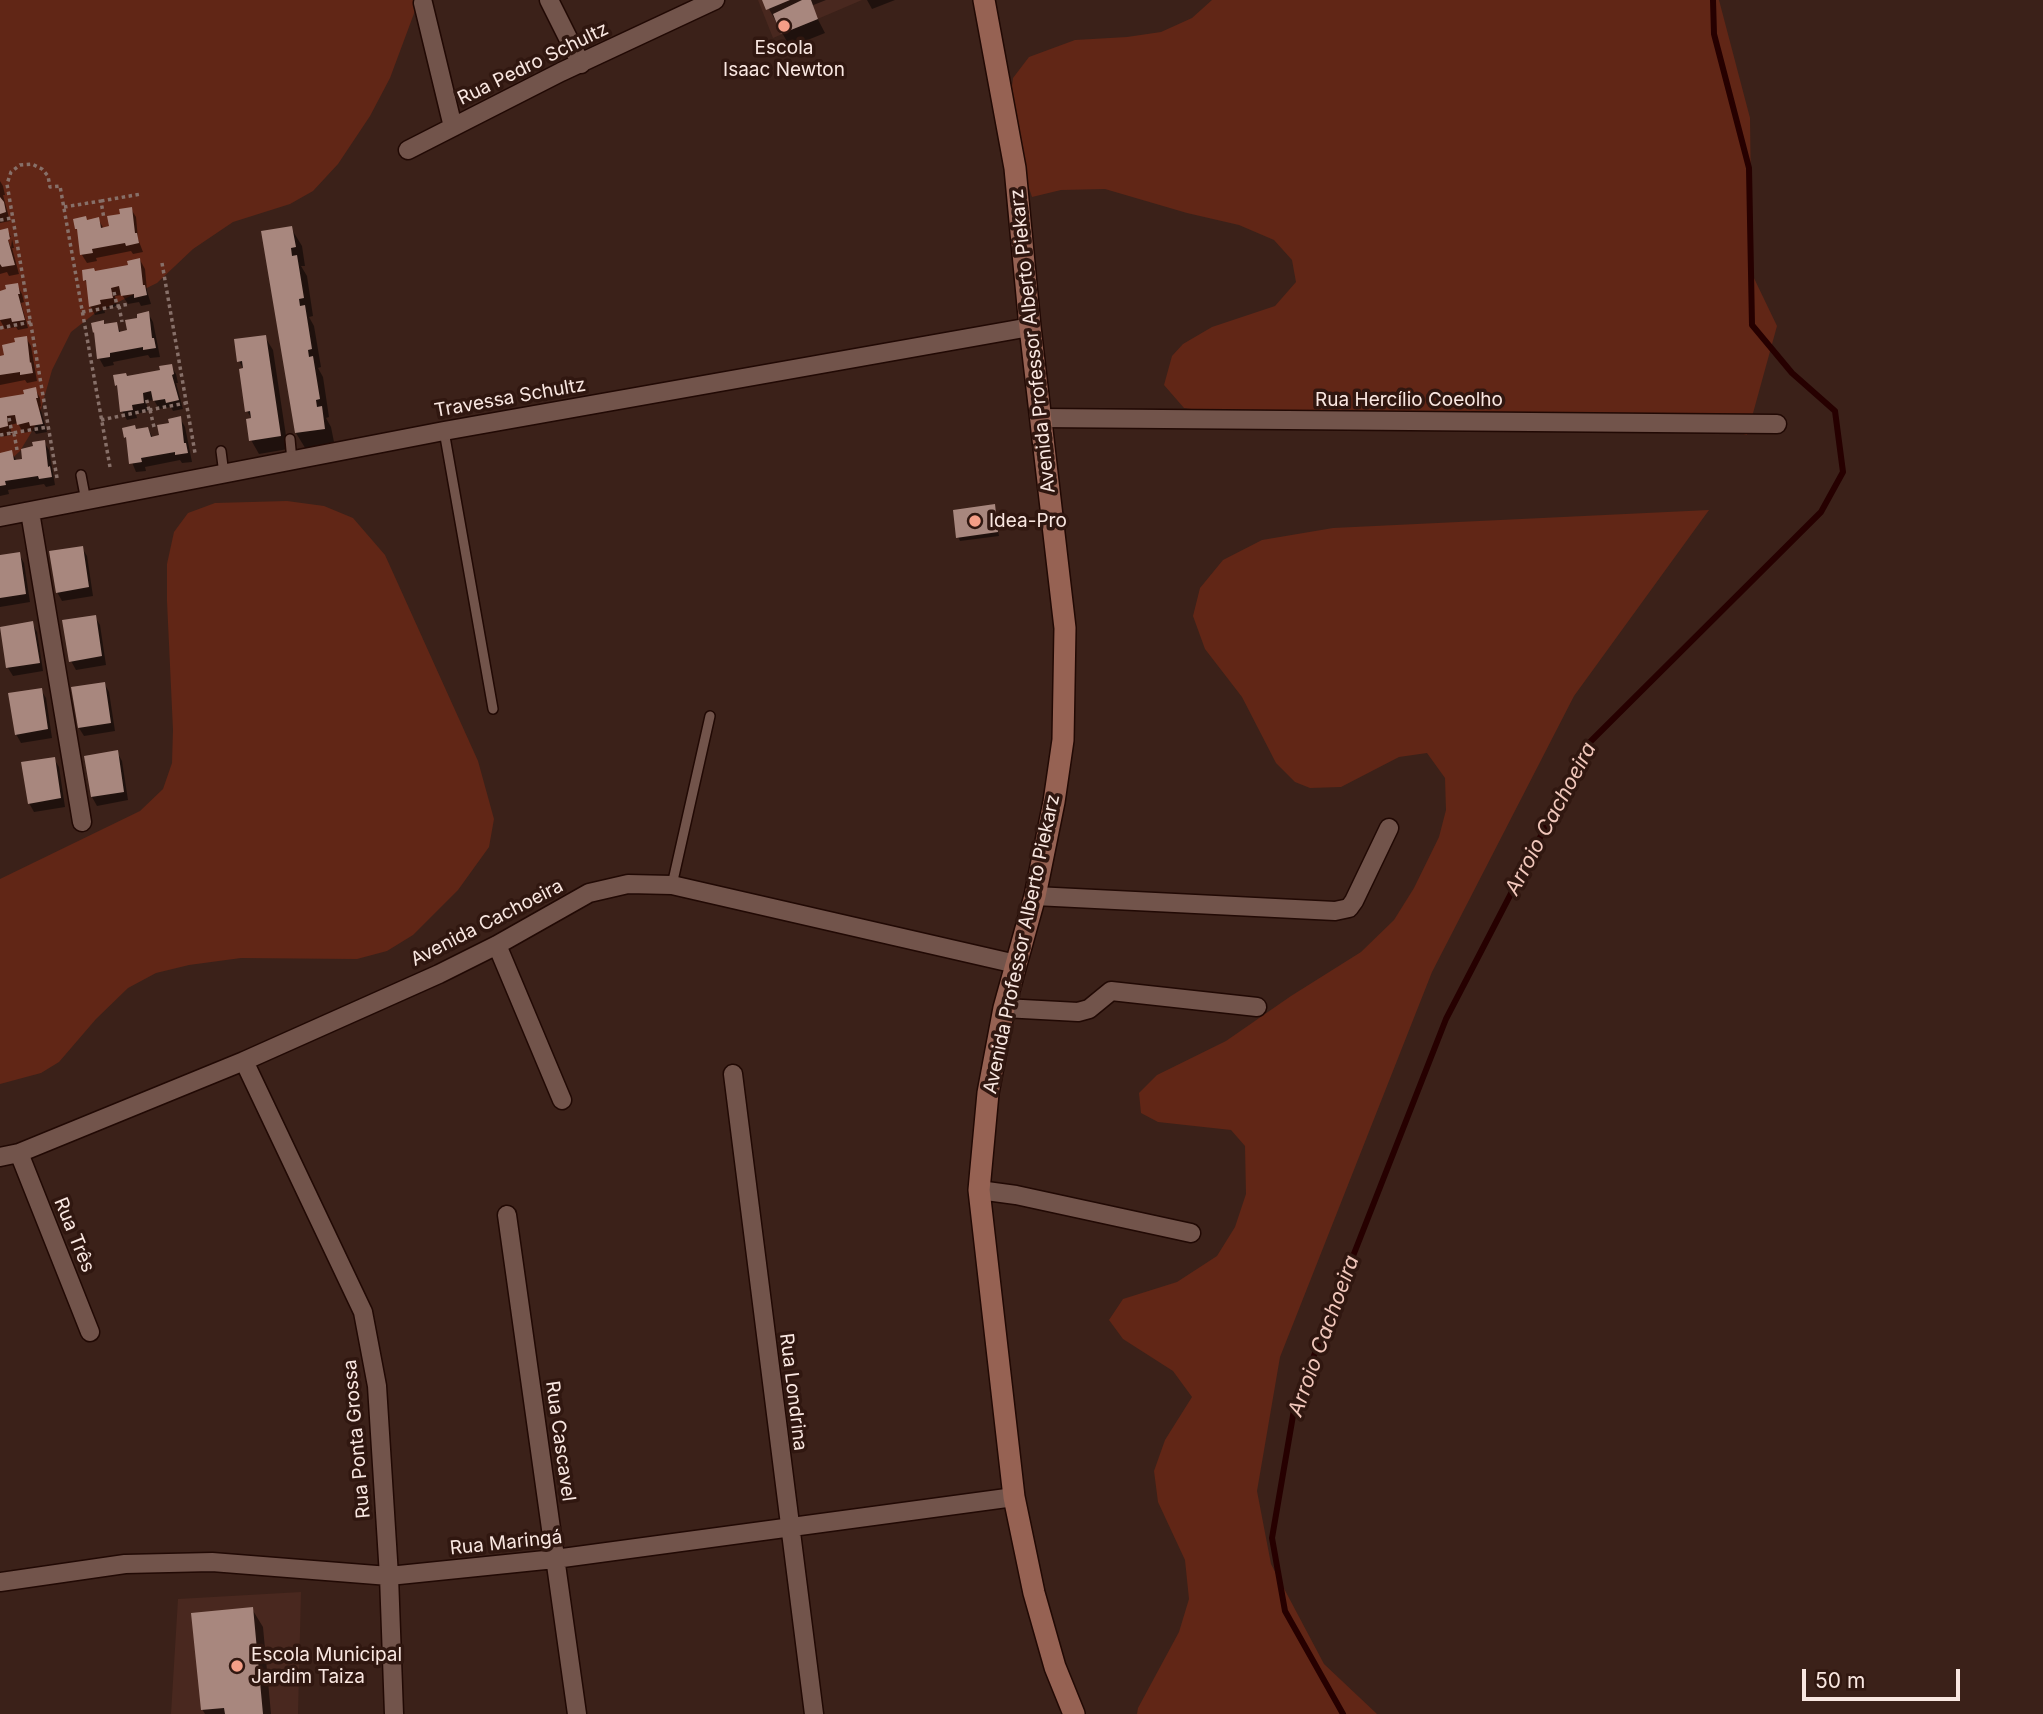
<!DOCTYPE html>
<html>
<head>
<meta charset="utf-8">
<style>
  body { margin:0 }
  #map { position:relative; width:2043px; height:1714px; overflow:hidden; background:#3b2119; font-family:Inter,sans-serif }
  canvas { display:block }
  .scale { position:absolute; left:1802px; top:1669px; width:158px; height:32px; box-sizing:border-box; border:4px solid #f9e7e1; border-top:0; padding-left:9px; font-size:21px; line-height:24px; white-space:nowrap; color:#f9e7e1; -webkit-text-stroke:5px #301710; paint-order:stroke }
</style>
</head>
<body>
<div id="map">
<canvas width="2043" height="1714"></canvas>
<div class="scale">50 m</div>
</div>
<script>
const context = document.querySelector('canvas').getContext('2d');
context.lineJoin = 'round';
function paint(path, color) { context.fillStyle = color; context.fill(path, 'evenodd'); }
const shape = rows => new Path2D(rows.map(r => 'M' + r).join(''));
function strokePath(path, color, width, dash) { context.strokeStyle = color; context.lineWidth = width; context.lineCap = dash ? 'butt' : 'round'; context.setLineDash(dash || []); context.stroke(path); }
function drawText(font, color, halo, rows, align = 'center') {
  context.font = font + ' Inter,sans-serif'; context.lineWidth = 7; context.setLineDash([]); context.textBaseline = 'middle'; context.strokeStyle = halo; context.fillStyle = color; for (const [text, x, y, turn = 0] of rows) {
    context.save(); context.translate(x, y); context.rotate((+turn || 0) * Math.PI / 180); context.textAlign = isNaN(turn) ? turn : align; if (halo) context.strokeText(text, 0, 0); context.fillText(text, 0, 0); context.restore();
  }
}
paint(shape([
  [758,0,862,0,773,38],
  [301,1592,298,1714,171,1714,178,1599]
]), '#49281f');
paint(shape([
  [0,0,419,0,390,78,370,116,338,164,313,191,290,204,233,222,193,249,157,283,94,314,71,332,52,370,37,423,20,451,0,470],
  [1212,0,1719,0,1750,118,1752,274,1777,326,1747,435,1709,425,1218,413,1184,408,1164,385,1172,356,1183,344,1212,327,1275,306,1296,282,1292,260,1274,240,1239,225,1187,213,1105,189,1061,190,1032,197,1017,153,1009,111,1013,78,1029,57,1075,40,1127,37,1161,32,1192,18],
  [287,501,324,506,353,518,385,555,478,761,494,819,489,847,458,890,413,935,387,951,357,959,241,958,189,965,156,973,128,988,96,1019,59,1062,41,1073,0,1084,0,879,140,811,163,789,172,763,173,730,167,601,167,564,174,532,188,513,215,503],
  [1709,510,1574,696,1432,972,1280,1357,1257,1491,1271,1564,1324,1664,1377,1714,1137,1714,1138,1708,1179,1632,1189,1599,1185,1560,1158,1502,1154,1471,1165,1440,1192,1397,1173,1371,1123,1339,1109,1320,1123,1299,1177,1282,1217,1256,1235,1227,1246,1194,1245,1146,1231,1130,1158,1122,1141,1113,1139,1093,1157,1075,1226,1041,1291,996,1361,952,1394,920,1414,888,1439,837,1446,810,1445,778,1427,753,1399,757,1341,787,1310,788,1295,782,1276,763,1242,697,1205,649,1193,616,1200,588,1223,560,1262,540,1333,528]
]), '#612616');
paint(shape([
  [764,0,826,0,811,6,825,33,790,47],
  [867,0,895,0,872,9],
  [0,181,3,186,5,195,3,195,10,221,0,223],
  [131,209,136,217,138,239,143,252,133,254,131,251,96,258,97,261,87,263,82,255,79,233,76,228,87,222,98,219,104,229,111,227],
  [291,228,302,246,305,266,301,266,307,276,313,316,309,317,314,326,321,367,318,368,323,377,329,417,326,418,331,427,335,447,307,451,296,433,263,232],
  [7,230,11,237,7,237,11,248,12,239,14,248,12,248,19,274,9,276,7,272,0,274,0,232],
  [140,260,145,269,147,291,151,304,141,306,139,302,128,304,122,295,115,296,117,306,104,309,105,313,95,315,90,306,88,285,85,280,95,273,130,266],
  [17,285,22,294,24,302,21,303,28,328,18,330,16,327,5,329,0,320,0,292],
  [148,313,153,322,160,357,150,358,148,355,113,362,114,365,104,367,99,358,105,326,116,324,121,333,129,332],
  [265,337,273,350,288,449,259,454,251,440,252,419,247,411,244,370,239,361],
  [26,338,31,346,37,381,27,383,25,380,0,385,0,357,6,356],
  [171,366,176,374,178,383,176,383,183,409,173,411,171,407,159,409,154,400,146,401,148,411,136,414,137,418,127,420,122,411,120,390,117,385,127,378,162,371],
  [35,389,40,398,41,406,40,407,47,432,36,434,34,431,23,433,18,423,10,425,12,435,0,437,0,400,26,395],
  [180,418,185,427,192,462,182,463,180,460,145,467,146,471,136,472,129,455,137,431,148,429,153,438,161,437],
  [44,442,49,450,55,485,46,487,44,484,8,490,9,494,0,496,0,454,11,452,17,461,24,460],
  [994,506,999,536,960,541,958,537],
  [82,548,87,556,93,596,62,601,57,592],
  [19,554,24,563,30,602,0,607,0,557],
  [95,617,100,625,106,665,76,670,71,661],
  [32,623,37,632,43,671,13,676,8,668,1,628],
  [104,683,109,692,115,731,84,736,79,728],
  [41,690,46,698,52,738,21,743,16,734],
  [117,752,122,761,128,800,97,806,92,797,86,757],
  [54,759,59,767,65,807,34,812,29,803],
  [252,1609,263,1627,271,1714,205,1714,202,1709]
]), '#0007');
strokePath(shape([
  [1343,1714,1285,1611,1272,1538,1295,1404,1446,1019,1589,743,1821,512,1843,472,1835,411,1792,373,1752,325,1749,168,1714,34,1713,0]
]), '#260000', 6);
paint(shape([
  [762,0,790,0,766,10],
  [802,0,811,0,818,19,781,34,773,14],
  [0,197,4,202,6,212,0,214],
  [132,207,135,233,137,233,139,243,126,246,125,243,92,249,93,253,80,255,77,229,75,229,73,219,86,216,87,220,99,217,101,228,109,226,107,216,120,214,119,209],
  [292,226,296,247,291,248,292,256,297,255,304,298,299,299,300,306,305,305,312,349,308,350,309,357,313,356,320,399,316,400,317,407,322,406,325,429,295,433,261,231],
  [8,228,10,239,8,240,15,265,2,267,0,264,0,230],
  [140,258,143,285,145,285,147,295,134,298,134,294,121,296,119,286,111,288,113,298,100,300,101,304,89,307,86,280,83,281,82,270,94,268,95,271,128,265,127,261],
  [18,283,20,294,18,294,25,320,12,322,11,318,0,320,0,291,6,289,5,285],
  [149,311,152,338,154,338,156,348,143,350,143,347,110,353,110,357,97,359,94,332,93,333,91,323,104,320,104,324,117,322,119,332,127,330,125,320,137,318,137,314],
  [266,335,281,436,249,441,246,419,251,418,250,411,245,412,239,369,243,368,242,361,237,362,234,339],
  [27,336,30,363,31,362,33,373,20,375,20,372,0,375,0,356,4,355,2,345,15,342,14,338],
  [172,364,174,374,172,375,179,400,166,403,165,399,153,401,151,391,143,393,144,403,132,405,133,410,120,412,117,385,115,386,113,375,126,373,127,376,160,370,159,366],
  [36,387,38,398,36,398,43,424,30,426,29,422,17,425,15,415,7,416,8,426,0,428,0,398,24,394,23,390],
  [181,416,184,443,186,443,188,453,175,455,175,452,141,458,142,462,129,464,126,437,124,438,122,428,135,425,136,429,148,427,151,437,159,435,157,425,169,423,168,419],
  [45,440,48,467,50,466,52,477,39,479,38,476,5,481,6,485,0,486,0,453,12,450,14,460,22,459,21,449,33,446,32,442],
  [995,504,998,532,956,538,953,510],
  [83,546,89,587,56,593,49,551],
  [20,552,26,594,0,598,0,555],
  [96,615,102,656,69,662,62,620],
  [33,621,40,663,6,668,0,627],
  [105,682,111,723,78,728,71,687],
  [42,688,48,729,15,735,8,693],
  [118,750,124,792,91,797,84,756],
  [55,757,61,798,28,804,21,762],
  [253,1607,263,1714,225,1714,224,1708,201,1710,191,1613]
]), '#a8877e');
const lane = shape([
  [444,431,493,709],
  [290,439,292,461],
  [221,451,224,474],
  [81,475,86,501],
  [672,885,710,716]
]);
const street = shape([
  [549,0,581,64],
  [423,3,453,127],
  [408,150,561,72,715,0],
  [1041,418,1777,424],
  [30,512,82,822],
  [0,517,444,431,1030,327],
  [1035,896,1335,911,1349,908,1354,901,1389,828],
  [497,945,562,1100],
  [1004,1008,1078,1012,1089,1009,1111,991,1257,1007],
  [244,1061,363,1312,377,1386,389,1576,394,1714],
  [733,1074,814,1714],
  [19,1153,90,1332],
  [0,1157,19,1153,244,1061,439,974,497,945,589,893,628,884,672,885,1016,964],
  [979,1190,1016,1195,1191,1233],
  [507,1215,577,1714],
  [0,1582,125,1564,212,1562,389,1576,555,1559,1014,1497]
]);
const secondary = shape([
  [984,0,1015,168,1030,327,1065,628,1063,740,1054,802,1035,896,1004,1008,988,1093,979,1190,1014,1497,1034,1593,1055,1667,1074,1714]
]);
strokePath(lane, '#210904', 12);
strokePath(street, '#210904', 21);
strokePath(secondary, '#210904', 24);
strokePath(shape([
  [101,201,141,194],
  [64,207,101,201,104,219],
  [0,220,12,218],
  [162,263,195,453],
  [114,292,117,306],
  [119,306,122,322],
  [82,312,130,304],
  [0,328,31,322],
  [149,410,186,403],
  [150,410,154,427],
  [9,418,12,433],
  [101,420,149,410,146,397],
  [14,433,17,450],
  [0,435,48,427],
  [57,478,7,184,11,172,20,165,32,164,42,169,48,176,50,187,60,186,110,467]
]), '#877069', 3.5, [3.5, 3.5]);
strokePath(lane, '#72544b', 9);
strokePath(street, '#72544b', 18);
strokePath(secondary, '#966253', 21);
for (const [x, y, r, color] of [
  [784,26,7,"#f49e87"],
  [975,521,7,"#f49e87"],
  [237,1666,7,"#f49e87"]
]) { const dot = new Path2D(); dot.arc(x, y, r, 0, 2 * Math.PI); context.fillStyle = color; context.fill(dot); strokePath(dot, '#301710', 2.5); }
drawText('19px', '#f9e7e1', '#301710', [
  ["Escola",784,48,"center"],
  ["Isaac Newton",784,70,"center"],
  ["Idea-Pro",989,521],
  ["Escola Municipal",251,1655],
  ["Jardim Taiza",251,1677]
], 'left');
drawText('19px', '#f9e7e1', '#301710', [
  ["Rua Pedro Schultz",533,64,-26],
  ["Avenida Professor Alberto Piekarz",1033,341,-96],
  ["Travessa Schultz",510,398,-10],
  ["Rua Hercílio Coeolho",1409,400],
  ["Avenida Cachoeira",487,923,-27],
  ["Avenida Professor Alberto Piekarz",1022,944,-78],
  ["Rua Três",74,1235,68],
  ["Rua Londrina",793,1392,83],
  ["Rua Ponta Grossa",357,1439,-95],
  ["Rua Cascavel",560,1441,82],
  ["Rua Maringá",506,1543,-6]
]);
drawText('italic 21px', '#f1c7bb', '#301710', [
  ["Arroio Cachoeira",1551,819,-62],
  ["Arroio Cachoeira",1324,1336,-70]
]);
</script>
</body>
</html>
